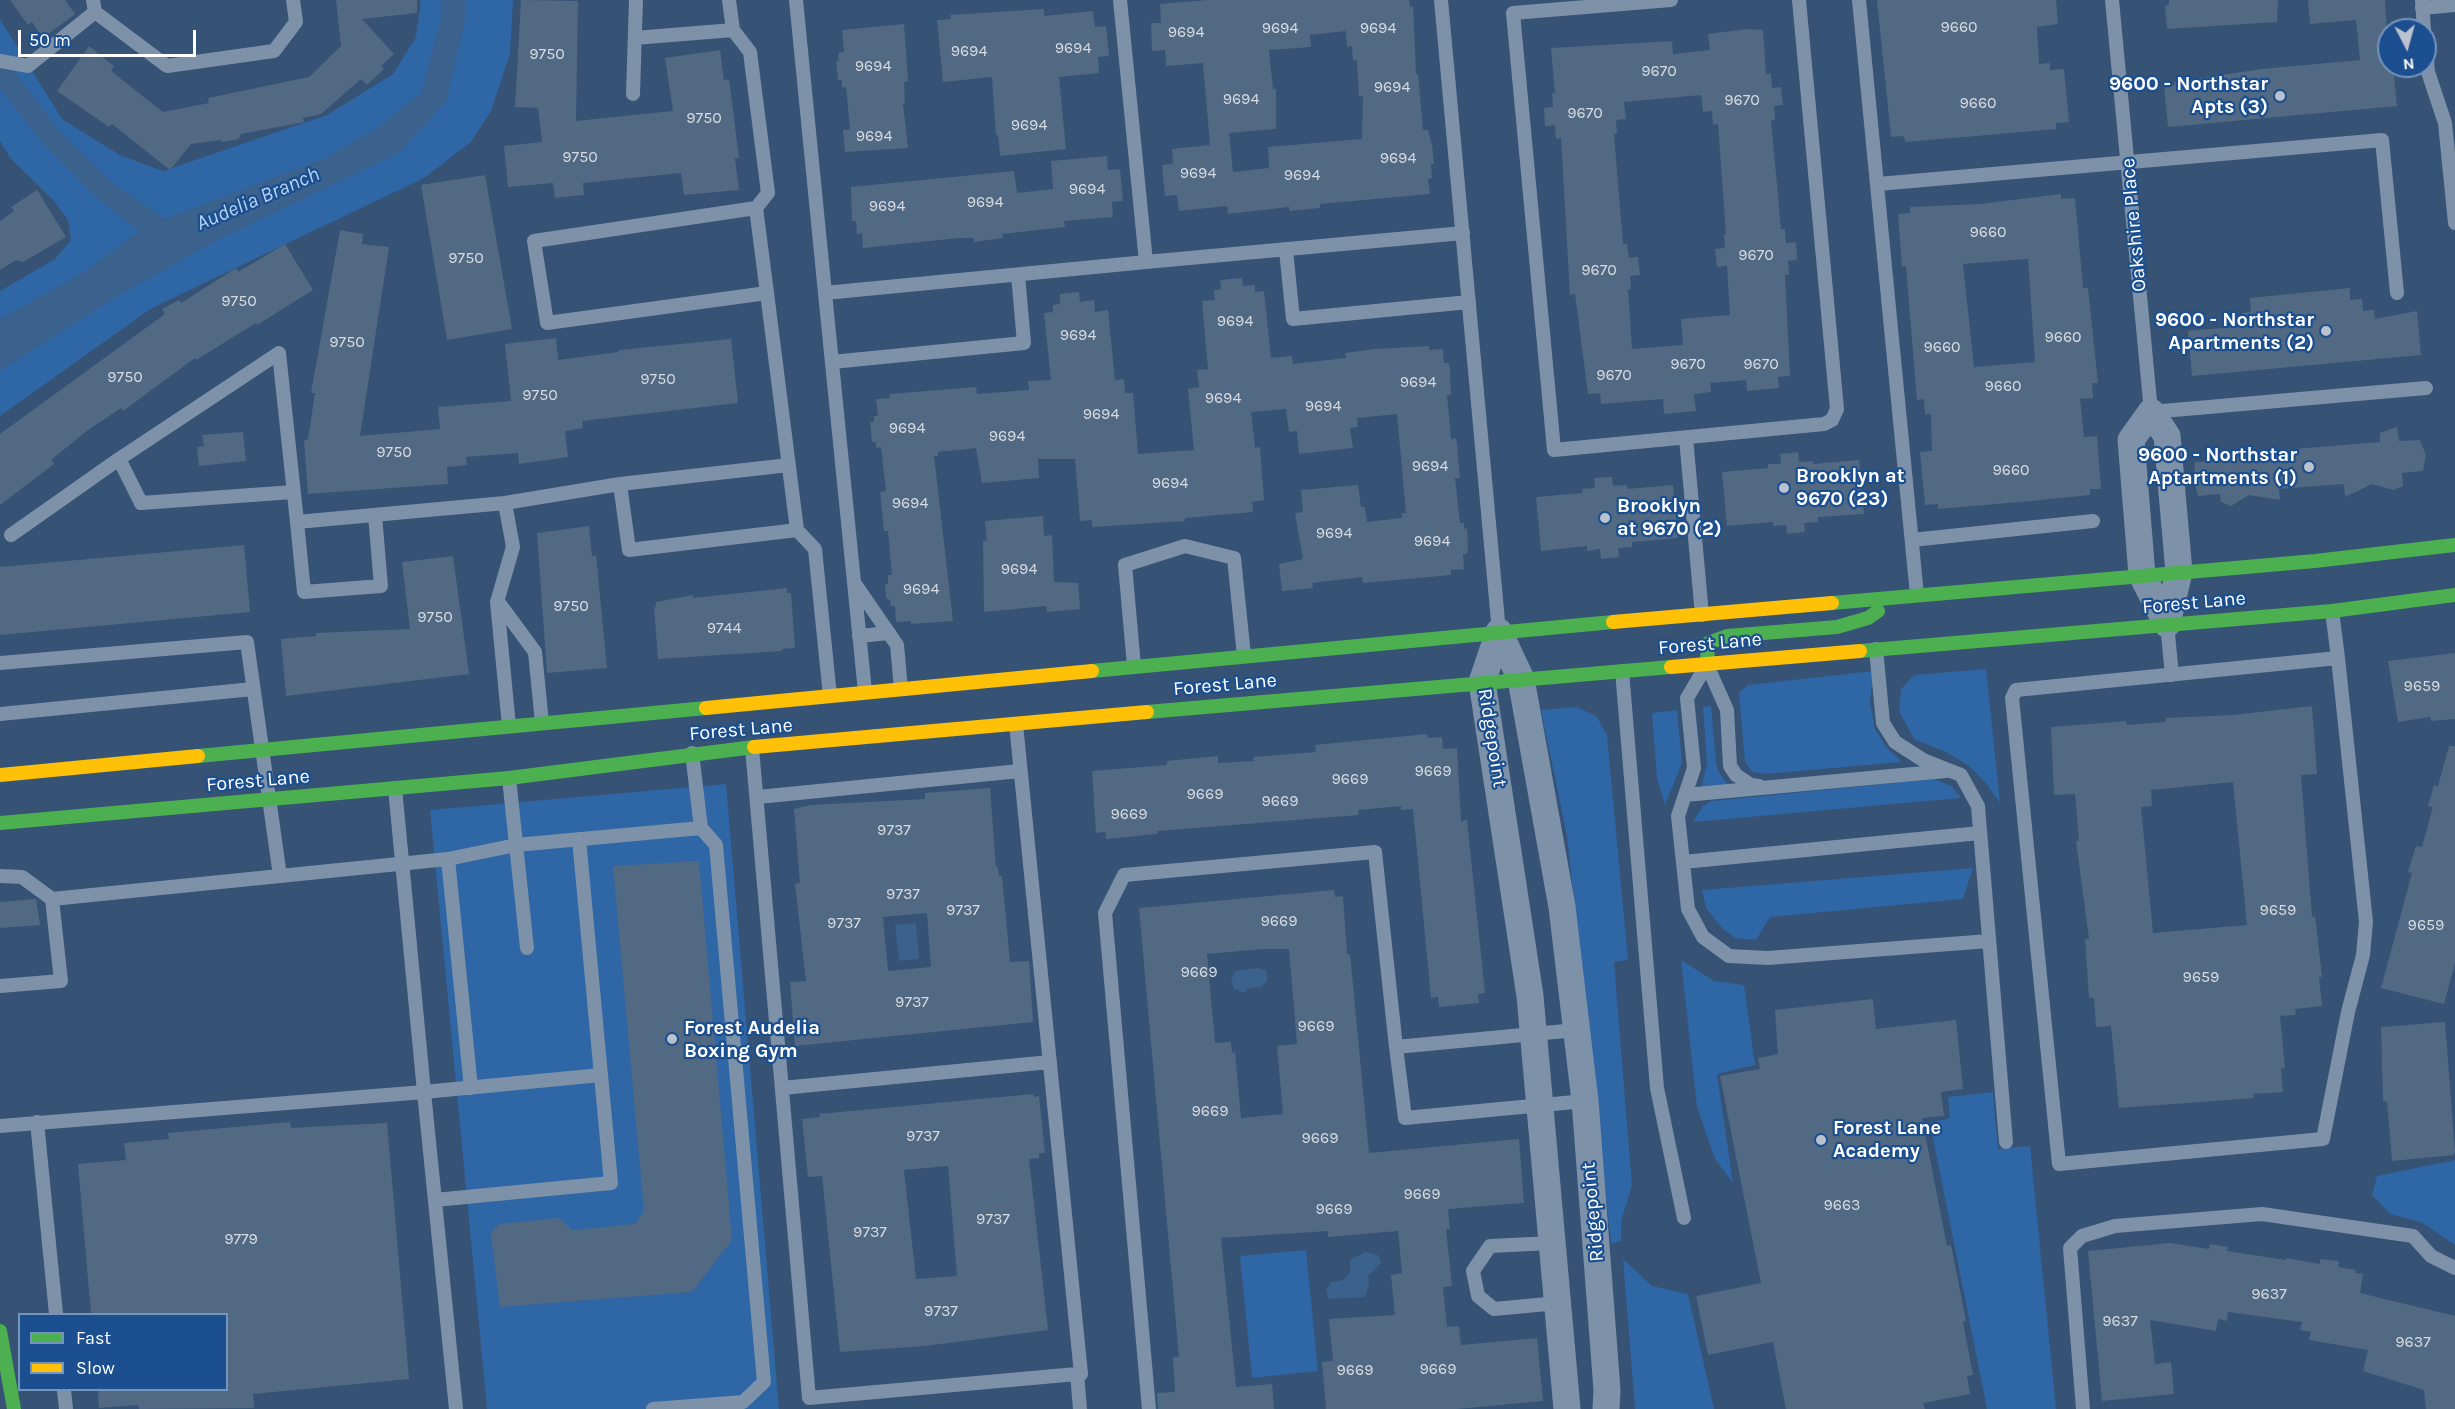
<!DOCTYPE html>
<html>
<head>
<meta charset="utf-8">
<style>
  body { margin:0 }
  #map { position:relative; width:2455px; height:1409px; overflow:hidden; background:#365274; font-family:Karla,sans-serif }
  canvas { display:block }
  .legend { position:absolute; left:18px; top:1313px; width:210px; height:78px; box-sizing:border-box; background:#1b4f8f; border:2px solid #7695bc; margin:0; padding:8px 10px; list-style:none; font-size:18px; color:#fff }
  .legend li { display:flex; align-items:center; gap:12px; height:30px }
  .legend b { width:30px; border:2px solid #7695bc }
  .north { position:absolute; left:2377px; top:18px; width:60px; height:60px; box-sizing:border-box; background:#1b4f8f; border:2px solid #7695bc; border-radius:50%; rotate:174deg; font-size:16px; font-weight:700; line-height:24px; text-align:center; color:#fff }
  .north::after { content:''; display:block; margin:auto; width:21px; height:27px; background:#b9c2ce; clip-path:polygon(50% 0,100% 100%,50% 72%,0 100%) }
  .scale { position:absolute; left:18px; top:30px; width:178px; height:27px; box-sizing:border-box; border:3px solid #fff; border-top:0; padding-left:8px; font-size:18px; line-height:21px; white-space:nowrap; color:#fff; -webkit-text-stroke:4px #1b4f8f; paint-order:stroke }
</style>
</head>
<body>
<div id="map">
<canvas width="2455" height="1409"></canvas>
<ul class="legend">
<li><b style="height:8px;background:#4caf50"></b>Fast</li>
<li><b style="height:8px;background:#ffc107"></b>Slow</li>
</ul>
<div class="north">N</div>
<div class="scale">50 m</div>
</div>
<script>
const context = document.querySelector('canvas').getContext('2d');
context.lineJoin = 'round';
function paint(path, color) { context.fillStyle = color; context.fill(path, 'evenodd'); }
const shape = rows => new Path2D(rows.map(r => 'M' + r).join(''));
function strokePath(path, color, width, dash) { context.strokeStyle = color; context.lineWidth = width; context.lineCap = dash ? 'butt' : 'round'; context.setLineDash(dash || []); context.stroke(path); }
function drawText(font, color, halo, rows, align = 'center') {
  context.font = font + ' Karla,sans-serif'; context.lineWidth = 4.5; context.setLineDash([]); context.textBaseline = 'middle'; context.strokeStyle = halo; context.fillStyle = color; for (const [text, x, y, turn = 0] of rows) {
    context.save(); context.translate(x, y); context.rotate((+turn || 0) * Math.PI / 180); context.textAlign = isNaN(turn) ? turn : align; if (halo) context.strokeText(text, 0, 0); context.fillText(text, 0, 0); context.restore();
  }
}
paint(shape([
  [421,0,513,0,510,54,491,111,471,142,424,178,152,308,0,416,0,291,55,259,71,240,68,220,53,200,11,159,0,141,0,19,62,119,120,155,163,171,327,115,393,74,416,37],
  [1986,669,2000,803,1986,783,1969,766,1948,753,1914,739,1899,711,1901,689,1914,675],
  [1873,671,1870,703,1875,729,1886,747,1902,762,1766,774,1752,772,1745,762,1739,693,1748,685],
  [1711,706,1716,762,1718,771,1729,786,1701,789,1707,764,1703,707],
  [1577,707,1597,717,1607,735,1628,960,1614,962,1632,1186,1621,1221,1621,1241,1611,1244,1567,836,1541,710],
  [1677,710,1682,763,1665,805,1657,779,1652,713],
  [1934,779,1951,786,1961,798,1693,822,1703,806,1712,801],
  [726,784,779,1409,487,1409,430,810],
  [1973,868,1963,899,1770,917,1756,940,1735,938,1722,928,1706,908,1702,890],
  [1681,960,1714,981,1744,985,1755,1065,1717,1074,1733,1183,1715,1159,1697,1107],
  [1993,1092,1998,1149,2030,1146,2056,1409,1987,1409,1930,1123,1950,1118,1948,1097],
  [2455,1160,2455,1245,2421,1222,2390,1214,2372,1195,2377,1176],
  [1306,1250,1318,1371,1252,1378,1240,1256],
  [1623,1259,1652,1286,1688,1294,1714,1409,1635,1409]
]), '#2f66a5');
paint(shape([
  [441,0,466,0,465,21,446,102,399,153,219,239,114,298,0,371,0,319,87,270,139,231,94,196,47,148,0,89,0,52,60,132,115,185,165,219,326,158,379,127,421,93,440,23],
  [916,923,919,959,899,961,895,925],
  [1257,968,1266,970,1267,981,1261,987,1250,988,1244,993,1234,989,1231,980,1235,971],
  [1365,1252,1378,1255,1381,1263,1368,1276,1369,1286,1365,1297,1329,1299,1326,1290,1331,1282,1343,1280,1350,1272,1350,1260]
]), '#3b618d');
paint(shape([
  [10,0,65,0,75,14,43,38,32,22,28,25],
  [336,0,417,0,417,13,362,19,394,54,381,66,384,69,367,85,361,79,321,114,303,118,304,122,241,134,239,139,222,142,221,140,191,144,170,170,112,124,109,127,57,91,89,46,114,66,111,71,163,112,209,103,208,98,309,77,341,46],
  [521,0,578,1,576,121,673,111,665,58,720,50,724,80,729,79,739,158,735,158,739,190,684,195,681,173,583,183,584,195,555,198,553,183,508,187,504,146,542,142,538,108,515,107],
  [1208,0,1409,0,1410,7,1413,6,1416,74,1418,74,1423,130,1428,130,1432,145,1434,164,1431,164,1432,178,1428,179,1430,194,1320,204,1320,208,1290,211,1289,207,1228,214,1227,206,1179,211,1177,195,1165,196,1162,165,1173,164,1172,149,1210,145,1203,63,1166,66,1165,50,1152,51,1151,23,1161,23,1160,4],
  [1346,31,1347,47,1352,46,1353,61,1357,60,1359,97,1363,96,1362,139,1268,147,1269,168,1233,172,1229,133,1276,129,1276,89,1273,89,1269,50,1311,47,1310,35],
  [1877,0,2056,0,2058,24,2037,27,2039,64,2050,63,2050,70,2064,69,2069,122,2056,123,2056,129,1976,136,1905,142,1904,136,1891,137],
  [2169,0,2278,0,2277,22,2167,29,2165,6,2169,5],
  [2308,0,2385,0,2389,66,2393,66,2397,106,2168,127,2164,85,2174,85,2174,82,2262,69,2360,60,2356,20,2310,24],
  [1044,9,1044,16,1093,11,1095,27,1106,26,1109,56,1098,57,1099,73,1059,77,1066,149,1000,156,998,135,996,135,992,77,943,82,937,20,951,19,950,15],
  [904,24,908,81,904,82,905,103,903,104,908,148,845,152,843,130,850,129,846,87,842,88,842,80,838,80,836,61,839,61,838,53,844,52,842,30],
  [1747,29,1763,30,1766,74,1771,74,1772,88,1781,87,1783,105,1774,106,1775,120,1771,120,1781,229,1785,229,1786,243,1796,242,1797,260,1788,261,1789,275,1785,275,1790,376,1778,377,1779,388,1747,391,1746,380,1710,383,1711,392,1694,394,1696,411,1664,414,1663,399,1601,404,1600,393,1588,394,1575,294,1570,295,1561,138,1556,139,1555,125,1545,126,1544,108,1553,107,1552,93,1555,93,1551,48,1672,41,1673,54,1710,50,1708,34],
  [1701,95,1703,112,1712,111,1713,125,1718,124,1726,234,1724,235,1725,248,1715,249,1717,267,1727,266,1730,315,1681,319,1683,345,1632,349,1628,290,1631,289,1630,276,1640,275,1638,257,1629,258,1627,244,1623,244,1614,134,1617,133,1616,120,1626,119,1624,102],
  [1107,156,1108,170,1120,169,1123,201,1112,202,1113,217,1064,221,1065,227,1002,234,1003,238,974,242,973,238,959,238,863,248,862,233,857,234,856,221,852,221,851,187,1014,171,1017,193,1053,189,1051,161],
  [485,175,512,329,447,340,421,185],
  [37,190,66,237,23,262,16,260,0,270,0,221,14,211,11,207],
  [2061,194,2061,199,2075,198,2083,288,2088,288,2098,383,2092,383,2093,398,2080,399,2084,437,2097,436,2101,489,2090,489,2090,495,2031,501,1938,509,1938,504,1925,505,1920,452,1932,451,1931,414,1925,414,1924,399,1917,400,1906,266,1902,267,1898,214,1910,213,1910,207,1980,204],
  [2028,259,2035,362,1974,367,1963,264],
  [340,230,363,234,362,244,389,247,360,436,440,429,438,407,511,401,505,344,556,338,558,360,619,352,619,350,731,339,738,403,582,421,583,428,565,431,568,457,519,464,518,453,466,457,467,465,447,467,448,484,308,494,304,440,308,439,315,393,311,393],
  [285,244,313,290,257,325,256,323,196,360,195,358,123,411,121,408,88,430,51,460,54,464,0,505,0,434,165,314,162,309,179,300,181,303,236,268,238,272],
  [1242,278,1243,286,1255,285,1255,292,1264,291,1271,358,1292,356,1293,364,1346,358,1345,353,1375,349,1429,346,1429,350,1443,349,1444,363,1449,363,1450,370,1451,395,1447,395,1451,439,1456,438,1457,444,1460,478,1455,478,1460,523,1464,523,1464,529,1467,528,1468,547,1467,554,1463,554,1464,569,1451,570,1451,575,1363,583,1362,577,1312,583,1313,588,1282,591,1279,564,1303,559,1295,513,1303,512,1301,490,1358,485,1361,507,1365,507,1367,522,1402,518,1402,513,1406,513,1397,414,1357,418,1358,427,1350,428,1353,448,1299,454,1297,431,1289,432,1286,409,1251,412,1255,448,1260,447,1264,500,1252,502,1253,512,1185,518,1185,521,1092,527,1092,520,1080,521,1075,459,1038,459,1039,478,982,483,976,448,938,452,938,456,934,456,953,621,911,624,911,621,896,622,895,606,891,606,890,600,886,598,885,584,888,584,888,575,892,575,888,531,884,531,880,492,886,491,881,447,876,448,876,442,872,442,870,422,874,422,874,416,878,416,876,399,890,398,890,394,976,387,977,394,1029,390,1028,381,1051,380,1044,313,1053,312,1053,305,1060,304,1060,294,1079,292,1080,302,1094,300,1095,312,1108,310,1115,380,1124,379,1125,393,1133,393,1138,454,1194,450,1188,389,1199,387,1197,370,1208,369,1202,301,1215,300,1214,290,1221,289,1220,280],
  [2350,288,2350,300,2362,299,2363,311,2374,310,2375,319,2417,311,2421,355,2192,376,2188,331,2233,327,2233,322,2243,322,2242,313,2251,312,2250,298],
  [2397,427,2399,441,2420,440,2426,455,2423,471,2402,473,2403,486,2393,490,2372,484,2345,497,2344,484,2279,489,2280,500,2249,495,2231,506,2221,502,2220,494,2198,496,2194,480,2195,462,2216,461,2215,453,2225,449,2245,453,2380,442,2380,433],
  [243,432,246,461,199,466,197,447,204,446,202,435],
  [1798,452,1799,462,1813,461,1813,464,1859,460,1864,514,1818,517,1818,522,1804,523,1805,532,1787,534,1786,525,1773,526,1773,522,1727,526,1722,472,1768,468,1768,464,1781,464,1780,454],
  [1612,477,1613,486,1627,485,1627,489,1673,485,1678,538,1632,542,1632,547,1618,548,1619,557,1601,559,1600,549,1587,551,1587,546,1541,551,1536,497,1582,493,1582,489,1595,488,1594,478],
  [1043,516,1044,536,1052,535,1054,582,1078,583,1080,609,1047,612,1046,606,984,612,983,541,987,541,985,521],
  [589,526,592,556,596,555,607,668,547,673,537,533],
  [244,545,250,612,0,635,0,567],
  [453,556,469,674,286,696,281,639,316,636,316,633,410,629,402,562],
  [787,588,787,593,791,593,795,648,782,649,782,651,658,659,654,607,656,607,656,602,693,595,693,598],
  [2455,653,2455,719,2431,721,2430,717,2398,722,2388,661],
  [2312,706,2317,774,2301,775,2312,917,2315,916,2322,977,2319,977,2322,1006,2295,1009,2296,1015,2280,1016,2285,1068,2281,1068,2283,1092,2253,1094,2254,1098,2119,1108,2111,1026,2096,1027,2094,998,2089,998,2085,939,2089,939,2076,841,2079,841,2075,794,2054,795,2051,727,2126,721,2127,725,2166,722,2166,718,2233,715],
  [2233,782,2247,925,2153,933,2141,807,2152,806,2151,790],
  [1427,734,1428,738,1442,737,1443,749,1457,748,1461,821,1467,820,1485,993,1478,994,1479,1003,1439,1007,1438,997,1431,998,1413,809,1401,810,1401,806,1358,810,1359,815,1157,831,1157,834,1106,839,1105,832,1096,833,1092,771,1167,765,1167,761,1218,756,1218,763,1254,761,1253,757,1316,752,1315,745],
  [2449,746,2455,746,2455,963,2444,1004,2381,988,2412,873,2408,872,2416,846,2422,847,2433,807,2428,806,2434,785,2438,786],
  [990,788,996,867,998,867,999,876,1002,876,1010,962,1029,961,1033,1022,795,1046,790,982,806,981,795,884,800,883,794,809,811,805,925,799,925,793],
  [927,913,931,967,888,971,883,917],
  [699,861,732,1240,692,1292,500,1307,491,1233,499,1224,559,1218,572,1230,635,1224,644,1211,613,866],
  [1334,890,1335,897,1343,896,1347,954,1350,954,1369,1153,1519,1139,1524,1203,1448,1209,1450,1229,1446,1229,1452,1286,1443,1287,1447,1327,1459,1326,1461,1345,1537,1338,1543,1401,1457,1409,1326,1409,1322,1362,1333,1361,1329,1319,1395,1315,1391,1275,1402,1273,1398,1231,1328,1237,1328,1231,1221,1238,1236,1387,1272,1384,1274,1409,1158,1409,1157,1393,1175,1392,1173,1357,1179,1357,1139,908],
  [1263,949,1289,949,1297,1044,1277,1046,1283,1114,1241,1118,1235,1052,1232,1053,1231,1042,1215,1043,1207,954],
  [36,899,40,925,0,928,0,902],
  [1873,999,1876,1029,1956,1020,1963,1089,1941,1092,1944,1116,1922,1118,1947,1246,1951,1245,1966,1321,1963,1322,1973,1375,1967,1376,1970,1394,1923,1403,1925,1409,1786,1409,1773,1342,1708,1355,1696,1296,1761,1283,1720,1076,1760,1069,1758,1058,1778,1054,1775,1010],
  [2445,1022,2455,1152,2453,1155,2392,1161,2387,1101,2383,1102,2381,1027],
  [1033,1094,1034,1097,1039,1096,1045,1153,1039,1153,1039,1158,1029,1159,1048,1330,925,1346,840,1352,822,1176,808,1177,802,1119,820,1117,819,1114],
  [948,1166,957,1276,916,1279,904,1170],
  [290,1122,291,1128,387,1123,409,1379,253,1394,254,1408,139,1409,138,1405,99,1408,98,1389,226,1389,226,1314,91,1314,78,1164,126,1160,124,1143,169,1139,168,1133],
  [2170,1243,2209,1249,2210,1244,2228,1247,2227,1251,2286,1260,2286,1258,2320,1264,2320,1259,2339,1261,2338,1267,2356,1270,2355,1273,2363,1274,2360,1293,2455,1316,2455,1409,2426,1409,2424,1390,2363,1371,2368,1350,2309,1340,2311,1332,2300,1330,2302,1322,2228,1312,2227,1321,2218,1319,2216,1331,2150,1320,2155,1364,2171,1362,2174,1394,2102,1401,2088,1251]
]), '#526984');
strokePath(shape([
  [93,0,95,12,167,66,274,51,296,22,293,0],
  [729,0,733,30,750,52,768,193,756,208,767,293,797,530,815,549,830,696],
  [796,0,825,293,1146,262,1120,0],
  [1441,0,1499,632],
  [1671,0,1513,13,1554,450,1824,424,1832,420,1837,409,1799,0],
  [1859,0,1917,595],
  [2112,0,2151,412,2426,388],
  [2422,0,2424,30],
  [2422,8,2455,5],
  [635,38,733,30],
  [2425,39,2428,72,2445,123,2455,223],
  [0,61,28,66,95,12],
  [633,94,636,0],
  [1878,184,2382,140,2397,293],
  [756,208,534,241,547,323,767,293],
  [1286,250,1293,319,1469,302],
  [1146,262,1463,233],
  [825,293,865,692],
  [832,362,1024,343,1018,275],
  [1686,438,1702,615],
  [119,459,141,503,293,492],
  [620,484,629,550,797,530],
  [505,503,513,547,497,602,509,726],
  [297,522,304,592,381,586,375,515],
  [11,535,119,459,279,353,297,522,505,503,620,484,789,465],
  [1912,540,2093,521],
  [855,584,897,645,901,689],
  [499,603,535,652,542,723],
  [2332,611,2338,658],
  [2167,624,2172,675],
  [859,636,889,633],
  [1876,649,1883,723,1895,742,1923,760,1961,775,1978,806,2006,1142],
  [2338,658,2366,922,2363,955,2348,1012,2323,1139,2059,1164,2012,698,2016,690,2338,658],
  [0,663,247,642,280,876],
  [1707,665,1727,710,1730,766,1736,775,1751,785,1759,786],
  [1134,666,1125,565,1185,546,1234,558,1244,656],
  [1706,666,1687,698,1694,768,1678,816,1688,909,1703,937,1729,956,1768,958,1989,941],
  [1622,671,1657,1088,1684,1218],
  [0,714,253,689],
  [752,748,809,1398,1077,1374,1081,1374,1016,724],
  [509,778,527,948],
  [395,788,424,1092,601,1075],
  [1685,795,1946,771],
  [758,797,1020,771],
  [448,859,471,1088],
  [1683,862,1980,833],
  [0,876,22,877,52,899,448,859,516,845,701,828,692,753],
  [0,986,61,981,52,899],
  [1396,1047,1405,1118,1585,1101],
  [782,1088,1050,1062],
  [37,1122,56,1314],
  [0,1126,424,1092,456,1409],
  [435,1200,611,1183,579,839],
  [1552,1243,1490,1246,1473,1271,1478,1296,1494,1309,1558,1303],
  [1077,1374,1080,1409],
  [64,1390,66,1409],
  [653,1409,743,1402,764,1382,716,845,701,828],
  [1149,1409,1105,913,1124,875,1375,852,1396,1047,1576,1030],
  [2083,1409,2070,1248,2082,1236,2115,1226,2262,1214,2413,1236,2431,1256,2455,1268]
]), '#7d92a8', 14);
strokePath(shape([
  [2151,412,2167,436,2179,572,2167,624,2142,575,2131,440,2151,412],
  [1499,632,1521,679,1562,907,1585,1101,1607,1390,1606,1409],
  [1499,632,1482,682,1530,996,1567,1409]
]), '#7d92a8', 27);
strokePath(shape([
  [1832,603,2315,561,2455,545],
  [1860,651,2332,611,2455,595],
  [1707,664,1708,643,1727,636,1837,627,1868,618,1878,611],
  [1092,671,1613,622],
  [1147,712,1671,667],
  [198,756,706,708],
  [0,823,509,778,754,747],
  [0,1331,14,1409]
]), '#4caf50', 14);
strokePath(shape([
  [1613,622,1832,603],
  [1671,667,1860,651],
  [706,708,1092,671],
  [754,747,1147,712],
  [0,775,198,756]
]), '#ffc107', 14);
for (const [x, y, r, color] of [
  [2280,96,6,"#b9c2ce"],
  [2326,331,6,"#b9c2ce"],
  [2309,467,6,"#b9c2ce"],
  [1784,488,6,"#b9c2ce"],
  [1605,518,6,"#b9c2ce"],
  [672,1039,6,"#b9c2ce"],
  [1821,1140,6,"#b9c2ce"]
]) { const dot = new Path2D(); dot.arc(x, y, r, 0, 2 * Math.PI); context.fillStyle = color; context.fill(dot); strokePath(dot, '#1b4f8f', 2); }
drawText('16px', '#d4dae0', null, [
  ["9660",1959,27],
  ["9694",1280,28],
  ["9694",1378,28],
  ["9694",1186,32],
  ["9694",1073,48],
  ["9694",969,51],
  ["9750",547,54],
  ["9694",873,66],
  ["9670",1659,71],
  ["9694",1392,87],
  ["9694",1241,99],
  ["9670",1742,100],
  ["9660",1978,103],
  ["9670",1585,113],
  ["9750",704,118],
  ["9694",1029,125],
  ["9694",874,136],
  ["9750",580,157],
  ["9694",1398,158],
  ["9694",1198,173],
  ["9694",1302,175],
  ["9694",1087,189],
  ["9694",985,202],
  ["9694",887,206],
  ["9660",1988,232],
  ["9670",1756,255],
  ["9750",466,258],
  ["9670",1599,270],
  ["9750",239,301],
  ["9694",1235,321],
  ["9694",1078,335],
  ["9660",2063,337],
  ["9750",347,342],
  ["9660",1942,347],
  ["9670",1688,364],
  ["9670",1761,364],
  ["9670",1614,375],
  ["9750",125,377],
  ["9750",658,379],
  ["9694",1418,382],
  ["9660",2003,386],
  ["9750",540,395],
  ["9694",1223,398],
  ["9694",1323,406],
  ["9694",1101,414],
  ["9694",907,428],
  ["9694",1007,436],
  ["9750",394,452],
  ["9694",1430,466],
  ["9660",2011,470],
  ["9694",1170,483],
  ["9694",910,503],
  ["9694",1334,533],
  ["9694",1432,541],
  ["9694",1019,569],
  ["9694",921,589],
  ["9750",571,606],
  ["9750",435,617],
  ["9744",724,628],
  ["9659",2422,686],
  ["9669",1433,771],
  ["9669",1350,779],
  ["9669",1205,794],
  ["9669",1280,801],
  ["9669",1129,814],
  ["9737",894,830],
  ["9737",903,894],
  ["9737",963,910],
  ["9659",2278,910],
  ["9669",1279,921],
  ["9737",844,923],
  ["9659",2426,925],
  ["9669",1199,972],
  ["9659",2201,977],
  ["9737",912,1002],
  ["9669",1316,1026],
  ["9669",1210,1111],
  ["9737",923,1136],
  ["9669",1320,1138],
  ["9669",1422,1194],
  ["9663",1842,1205],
  ["9669",1334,1209],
  ["9737",993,1219],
  ["9737",870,1232],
  ["9779",241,1239],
  ["9637",2269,1294],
  ["9737",941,1311],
  ["9637",2120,1321],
  ["9637",2413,1342],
  ["9669",1438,1369],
  ["9669",1355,1370]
]);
drawText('bold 20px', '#fff', '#1b4f8f', [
  ["9600 - Northstar",2268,84,"right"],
  ["Apts (3)",2268,107,"right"],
  ["9600 - Northstar",2314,320,"right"],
  ["Apartments (2)",2314,343,"right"],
  ["9600 - Northstar",2297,455,"right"],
  ["Aptartments (1)",2297,478,"right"],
  ["Brooklyn at",1796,476],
  ["9670 (23)",1796,499],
  ["Brooklyn",1617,506],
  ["at 9670 (2)",1617,529],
  ["Forest Audelia",684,1028],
  ["Boxing Gym",684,1051],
  ["Forest Lane",1833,1128],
  ["Academy",1833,1151]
], 'left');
drawText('20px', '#fff', '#1b4f8f', [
  ["Oakshire Place",2134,225,-95],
  ["Forest Lane",2194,603,-5],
  ["Forest Lane",1710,644,-5],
  ["Forest Lane",1225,685,-5],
  ["Forest Lane",741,730,-5],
  ["Ridgepoint",1492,738,81],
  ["Forest Lane",258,781,-5],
  ["Ridgepoint",1593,1212,-95]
]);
drawText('italic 21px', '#b5d3f5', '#1b4f8f', [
  ["Audelia Branch",258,199,-23]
]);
</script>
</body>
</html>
